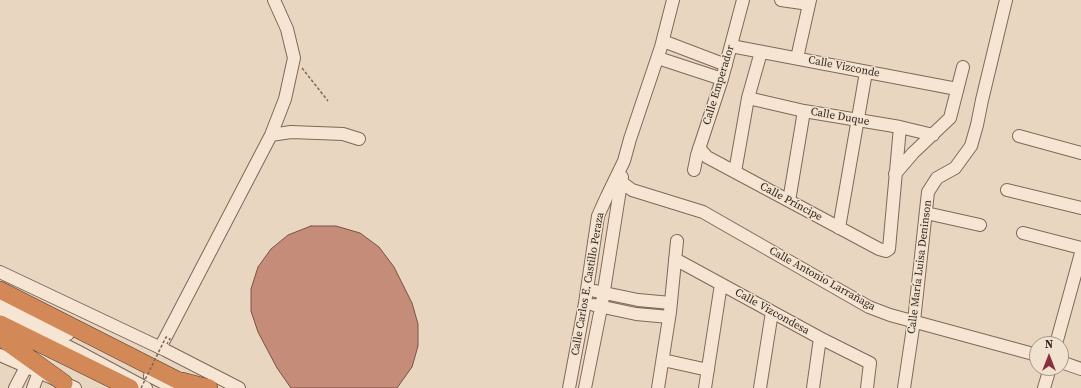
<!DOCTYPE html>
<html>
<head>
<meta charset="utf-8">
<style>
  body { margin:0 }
  #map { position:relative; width:1081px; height:388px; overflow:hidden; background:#e9d6c0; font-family:"Source Serif 4",serif }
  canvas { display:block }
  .north { position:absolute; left:1029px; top:336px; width:40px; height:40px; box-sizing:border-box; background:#f1e2cf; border:1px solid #a49688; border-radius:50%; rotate:0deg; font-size:11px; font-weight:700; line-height:16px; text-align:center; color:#31231d }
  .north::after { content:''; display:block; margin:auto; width:14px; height:18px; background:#89303f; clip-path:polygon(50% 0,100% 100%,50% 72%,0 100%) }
</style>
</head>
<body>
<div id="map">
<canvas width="1081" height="388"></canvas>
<div class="north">N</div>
</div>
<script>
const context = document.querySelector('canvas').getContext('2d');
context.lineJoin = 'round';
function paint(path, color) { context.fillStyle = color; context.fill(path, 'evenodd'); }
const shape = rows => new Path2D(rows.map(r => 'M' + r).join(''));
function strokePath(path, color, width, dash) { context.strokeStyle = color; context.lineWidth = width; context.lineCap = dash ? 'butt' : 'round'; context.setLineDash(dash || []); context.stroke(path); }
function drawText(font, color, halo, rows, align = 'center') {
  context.font = font + ' "Source Serif 4",serif'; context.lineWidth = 3; context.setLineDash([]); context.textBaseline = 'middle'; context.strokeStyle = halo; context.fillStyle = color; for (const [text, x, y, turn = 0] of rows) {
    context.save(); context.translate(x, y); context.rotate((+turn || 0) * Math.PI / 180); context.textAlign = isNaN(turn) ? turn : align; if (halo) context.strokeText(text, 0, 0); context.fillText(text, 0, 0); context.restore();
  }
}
const building = shape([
  [311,226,336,226,360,233,379,247,394,267,412,303,418,324,418,346,412,367,397,388,291,388,277,368,258,332,251,311,251,289,258,267,271,249,288,235,311,226]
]);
paint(building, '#c48c79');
strokePath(building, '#7d5042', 1);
const minor = shape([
  [781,0,809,4],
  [663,41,726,65],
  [731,46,957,89],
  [658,58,722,79],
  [797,58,810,0],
  [748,98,804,111,900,127,933,135],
  [271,135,291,132,343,134,359,139],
  [1019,136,1081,153],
  [699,148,707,157,879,249,886,251,889,249,900,127],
  [694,170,697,155,722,79,743,0],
  [735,172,748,98,761,52],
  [895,174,913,153,950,118,963,67],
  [616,178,632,190,703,212,869,307,890,315,1037,355],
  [1007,190,1081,208],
  [789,201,804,111],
  [926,213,980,225],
  [839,228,866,72],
  [1023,233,1081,248],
  [675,259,820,338,870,363,867,388],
  [0,272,165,350,239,388],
  [595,291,638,300,671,303],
  [0,301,68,334],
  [594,305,636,314,669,317],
  [0,312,77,351,146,388],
  [1056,344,1081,253],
  [160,348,271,135,285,99,294,58,287,29,274,0],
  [0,355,75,388],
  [663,360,708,370],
  [1061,362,1081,369],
  [150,376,174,388],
  [15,388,26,367],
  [33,388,39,372],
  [569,388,585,303,598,216,607,196,624,161,630,139,661,47,673,0],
  [585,388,602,303,622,177],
  [658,388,670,312,677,241],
  [705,388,721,284],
  [760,388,772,312],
  [813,388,820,338],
  [904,388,914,321,928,192,937,178,955,168,971,146,977,125,982,100,1006,0],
  [1044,388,1050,368]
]);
const highway = shape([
  [0,290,193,388],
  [0,324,130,388],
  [0,337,64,383],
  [182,381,209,388]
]);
strokePath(minor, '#80685a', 14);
strokePath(highway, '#4e382e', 18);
strokePath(shape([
  [302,68,328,101]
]), '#80685a', 1.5, [3, 2]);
strokePath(minor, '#f5e5d2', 12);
strokePath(highway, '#d28857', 17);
strokePath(shape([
  [141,388,166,337,170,339,167,344]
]), '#80685a', 1.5, [3, 2]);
drawText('11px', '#31231d', '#f1e2cf', [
  ["Calle Vizconde",844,67,11],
  ["Calle Emperador",719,85,-73],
  ["Calle Duque",840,117,10],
  ["Calle Príncipe",791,202,28],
  ["Calle María Luisa Deninson",920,267,-83],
  ["Calle Antonio Larrañaga",822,279,29],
  ["Calle Carlos E. Castillo Peraza",588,284,-80],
  ["Calle Vizcondesa",772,312,29]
]);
</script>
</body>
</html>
